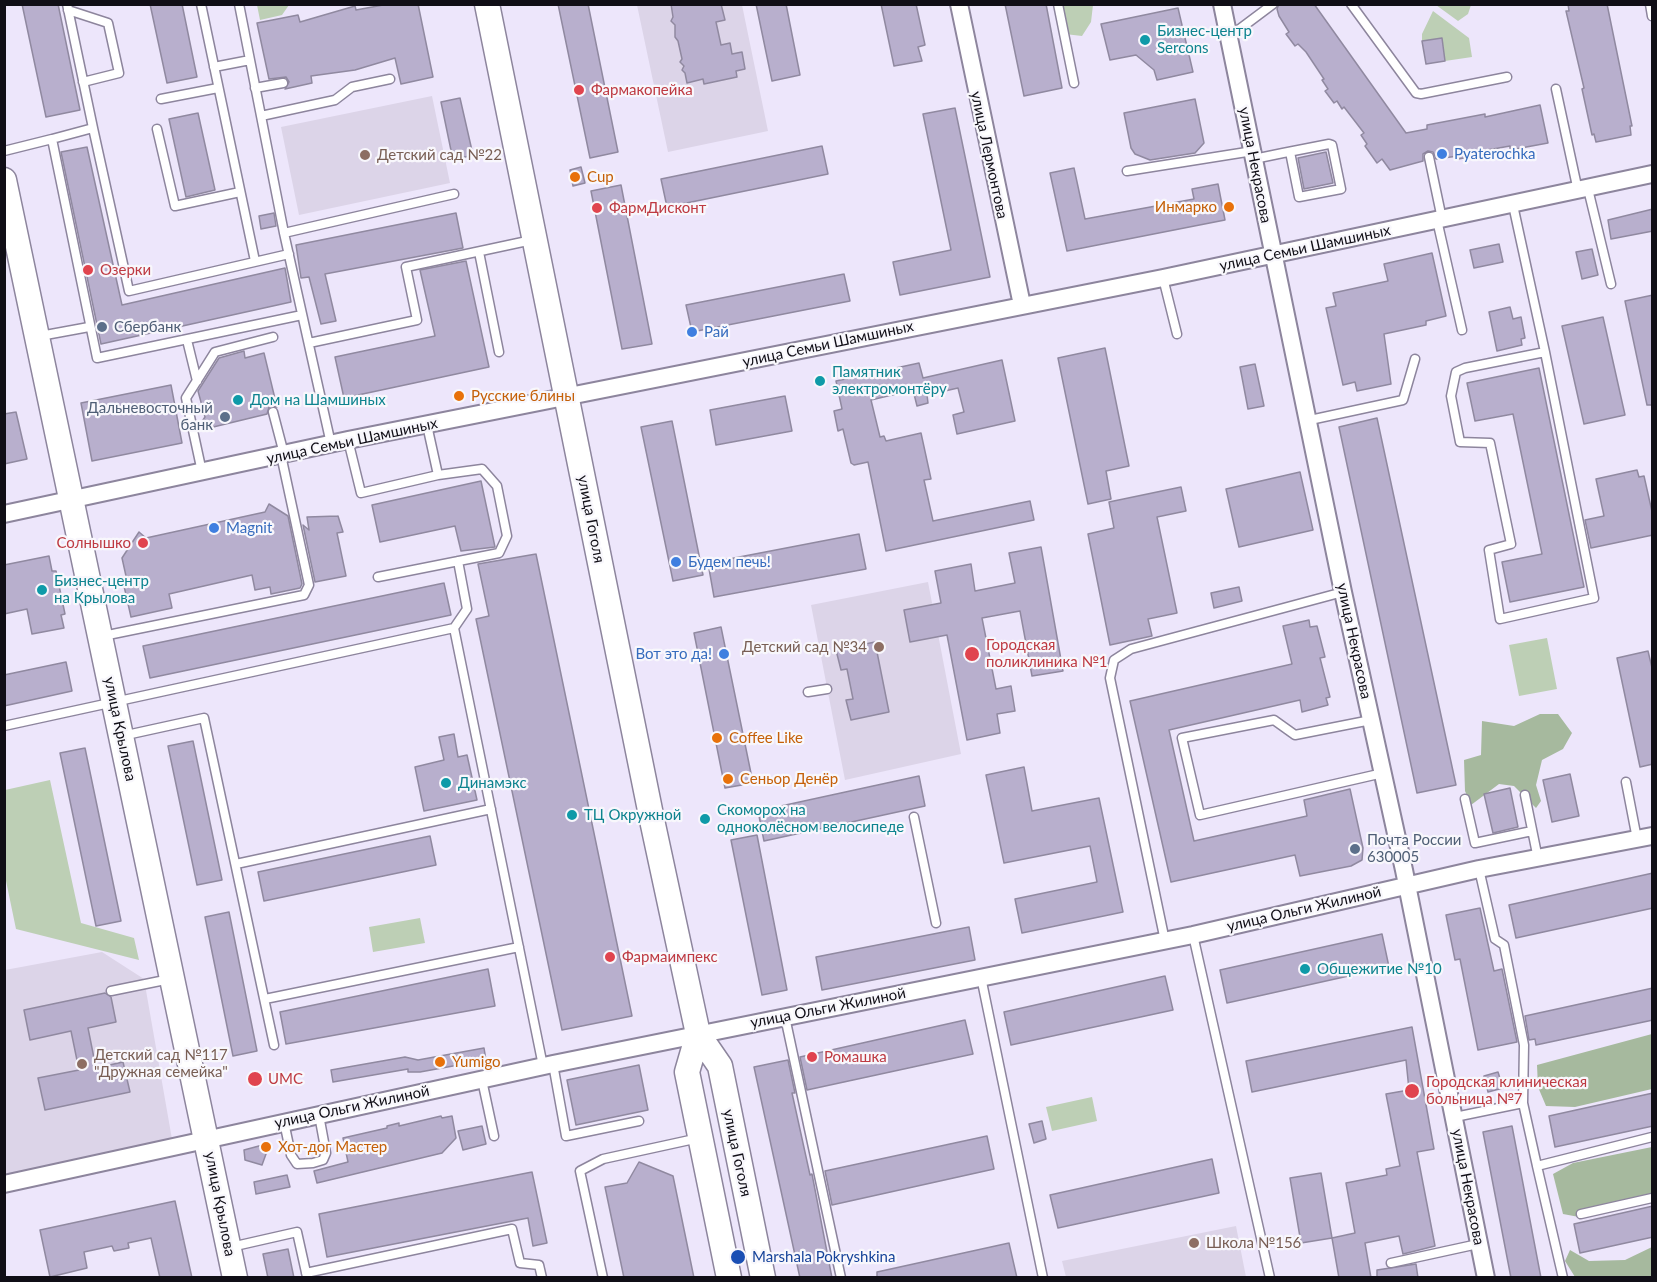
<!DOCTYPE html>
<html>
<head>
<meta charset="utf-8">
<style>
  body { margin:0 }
  #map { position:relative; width:1657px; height:1282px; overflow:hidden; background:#ede6fb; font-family:Lato,sans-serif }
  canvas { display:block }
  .frame { position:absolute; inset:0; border:6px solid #100e16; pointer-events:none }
</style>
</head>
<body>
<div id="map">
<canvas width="1657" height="1282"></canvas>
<div class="frame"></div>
</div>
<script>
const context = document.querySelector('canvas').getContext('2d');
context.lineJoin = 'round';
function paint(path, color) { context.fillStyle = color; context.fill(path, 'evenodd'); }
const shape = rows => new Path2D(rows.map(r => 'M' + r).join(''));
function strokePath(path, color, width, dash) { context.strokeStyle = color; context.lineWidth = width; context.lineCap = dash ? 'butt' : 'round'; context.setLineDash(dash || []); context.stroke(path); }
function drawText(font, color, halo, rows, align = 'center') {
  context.font = font + ' Lato,sans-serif'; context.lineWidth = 4.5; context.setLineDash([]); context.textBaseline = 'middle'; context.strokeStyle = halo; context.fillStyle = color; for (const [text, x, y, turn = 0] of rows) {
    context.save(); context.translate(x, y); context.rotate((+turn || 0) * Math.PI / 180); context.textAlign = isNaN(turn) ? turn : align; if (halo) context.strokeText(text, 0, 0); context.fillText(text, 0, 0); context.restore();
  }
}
paint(shape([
  [637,5,742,5,768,131,668,152],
  [432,96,450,183,299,215,281,127],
  [928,582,961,754,845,780,811,605],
  [102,952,144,979,173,1145,5,1183,5,970],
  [1236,1226,1246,1277,1066,1277,1062,1261]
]), '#dcd4e8');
paint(shape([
  [257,5,257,4,289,5,282,15,260,20],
  [1057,5,1093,5,1091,22,1082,36,1065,34],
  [1436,5,1471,5,1468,14,1458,21],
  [1433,11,1469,38,1472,57,1445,61,1442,38,1422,41,1422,34],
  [1547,638,1557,689,1519,696,1509,645],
  [50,780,81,923,134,938,139,960,16,929,5,876,5,790],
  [420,918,425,943,373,952,369,927],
  [1092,1097,1097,1121,1052,1131,1046,1107]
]), '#bdcfb5');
paint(shape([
  [1540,714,1558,714,1572,733,1563,749,1542,760,1536,785,1541,801,1536,808,1514,786,1499,784,1471,805,1465,791,1464,760,1481,755,1482,721,1514,726],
  [1652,1034,1652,1089,1575,1107,1546,1106,1538,1087,1537,1065],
  [1652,1147,1652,1200,1579,1217,1563,1214,1553,1174,1573,1163],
  [1652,1247,1652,1277,1575,1277,1565,1261,1570,1250,1589,1261,1625,1260]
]), '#a6b99e');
const building = shape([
  [22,4,58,4,80,110,46,117,22,4],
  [150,4,182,4,197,77,167,83,150,4],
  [418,4,433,77,401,84,395,58,355,70,311,76,312,83,285,89,289,82,286,77,269,79,257,23,298,15,300,22,355,6,356,10,383,5,418,4],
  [558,4,588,4,618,152,590,158,558,4],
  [671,4,721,4,725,20,716,22,721,45,730,43,732,54,742,52,745,69,736,71,737,77,704,84,703,79,687,83,685,73,682,70,684,66,680,62,682,59,678,41,675,37,675,25,671,21,673,17,671,4],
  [756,4,786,4,800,75,772,81,756,4],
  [881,4,916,4,925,45,918,47,922,61,894,66,881,4],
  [1005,4,1046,4,1062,88,1024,96,1005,4],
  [1279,4,1314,4,1406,133,1427,129,1427,125,1485,114,1485,117,1540,105,1548,143,1510,150,1510,146,1476,152,1476,156,1458,159,1458,156,1436,159,1433,152,1428,151,1423,154,1423,161,1390,170,1382,159,1377,163,1365,146,1367,144,1361,135,1364,133,1344,107,1342,109,1337,101,1334,103,1325,91,1328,89,1322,80,1324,79,1306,52,1298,44,1295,46,1286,34,1289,32,1279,16,1277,9,1279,4],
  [1568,4,1607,4,1632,126,1630,126,1631,135,1596,142,1594,134,1592,135,1582,89,1584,88,1566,11,1569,11,1568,4],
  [1178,8,1193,72,1157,80,1154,70,1136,55,1110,60,1101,24,1178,8],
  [1442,38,1445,61,1426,64,1422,41,1442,38],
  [460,98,473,155,453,160,441,102,460,98],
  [1195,99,1204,143,1195,153,1150,160,1135,154,1131,148,1124,113,1195,99],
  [955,108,990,277,900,295,893,262,951,250,923,114,955,108],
  [198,113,215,190,186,197,169,119,198,113],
  [822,146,828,174,667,207,661,179,822,146],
  [87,147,122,305,285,268,291,302,101,344,61,152,87,147],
  [1326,152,1333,183,1304,189,1298,158,1326,152],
  [581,167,585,183,573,186,570,170,581,167],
  [1074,168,1085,219,1194,199,1192,189,1218,184,1225,220,1067,251,1050,173,1074,168],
  [621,185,652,344,622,349,591,191,621,185],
  [1653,209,1653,231,1611,239,1608,220,1653,209],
  [274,213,276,226,261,229,259,216,274,213],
  [456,213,463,248,325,274,336,321,321,324,309,277,301,278,296,245,456,213],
  [1499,244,1503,262,1474,268,1470,250,1499,244],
  [1592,249,1598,275,1582,279,1576,252,1592,249],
  [1432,253,1446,316,1426,321,1426,325,1384,334,1391,384,1357,391,1355,382,1343,385,1326,308,1336,306,1333,293,1388,281,1384,264,1432,253],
  [466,261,489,367,344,398,335,357,435,336,420,270,466,261],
  [844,274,850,301,692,332,686,305,844,274],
  [1653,295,1653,405,1647,405,1625,301,1653,295],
  [1510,307,1513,319,1521,317,1525,338,1521,339,1522,345,1497,351,1489,312,1510,307],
  [1603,317,1625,415,1584,424,1562,326,1603,317],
  [1105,348,1129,466,1106,471,1111,499,1088,504,1058,358,1105,348],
  [244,351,245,358,264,353,277,407,269,407,267,414,205,429,203,420,205,417,198,391,219,358,244,351],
  [1002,360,1015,421,957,434,953,415,964,412,958,388,927,395,928,403,917,406,913,390,871,400,880,437,884,436,886,441,921,433,931,479,924,480,933,521,1030,501,1034,520,886,551,868,462,854,465,851,463,843,429,838,431,834,411,842,409,836,381,919,363,923,378,1002,360],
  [1255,364,1264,406,1248,409,1240,367,1255,364],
  [1539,368,1584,587,1510,602,1502,562,1542,554,1513,414,1475,421,1467,383,1539,368],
  [171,385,182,443,92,461,81,403,171,385],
  [785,396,792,431,716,445,710,410,785,396],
  [16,412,27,459,4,464,4,414,16,412],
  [1377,418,1456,785,1417,793,1339,427,1377,418],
  [672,421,703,575,673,581,641,427,672,421],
  [1637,470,1639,477,1644,476,1653,516,1653,535,1591,548,1585,520,1604,516,1596,479,1637,470],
  [1300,472,1313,530,1239,547,1226,489,1300,472],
  [481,481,495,547,461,551,455,526,380,542,372,505,481,481],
  [1181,487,1186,511,1157,517,1177,613,1148,619,1152,636,1110,645,1088,534,1114,528,1109,502,1181,487],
  [269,504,288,516,302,584,300,588,271,594,270,587,255,590,252,575,169,594,172,608,131,617,124,586,128,585,122,558,139,532,146,538,265,512,269,504],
  [338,516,343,532,337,533,346,576,315,582,303,525,309,530,307,517,338,516],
  [859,534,866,569,714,597,708,563,859,534],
  [1041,547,1063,671,1032,676,1020,611,982,618,996,689,1011,686,1015,711,997,714,1000,733,967,740,947,635,910,642,904,610,941,603,935,571,971,564,975,591,1015,583,1009,553,1041,547],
  [536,554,632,1016,562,1030,476,619,489,616,478,564,536,554],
  [49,556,52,571,56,571,65,614,61,615,64,628,32,634,27,609,4,614,4,565,49,556],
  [444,583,451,615,150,678,143,646,444,583],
  [1239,587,1242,601,1214,608,1211,593,1239,587],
  [1309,620,1310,627,1317,626,1325,657,1320,658,1330,697,1326,698,1328,705,1302,712,1300,700,1169,730,1194,841,1307,816,1304,800,1350,789,1363,848,1362,860,1351,866,1300,876,1295,855,1171,882,1130,701,1292,664,1283,626,1309,620],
  [721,627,753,783,725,788,694,633,721,627],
  [875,642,889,712,851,720,846,700,853,699,847,669,841,670,836,650,875,642],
  [1648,651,1653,672,1653,764,1640,767,1617,658,1648,651],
  [66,662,72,691,4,706,4,675,66,662],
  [454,734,458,757,467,755,477,800,424,811,415,767,444,760,439,737,454,734],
  [193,741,222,880,197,885,168,746,193,741],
  [85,748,121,921,96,926,60,753,85,748],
  [1024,767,1032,811,1099,798,1123,912,1022,933,1015,899,1097,882,1090,846,1004,863,986,775,1024,767],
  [1570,774,1579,816,1552,822,1543,780,1570,774],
  [919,776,925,806,764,841,758,811,919,776],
  [1510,788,1518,827,1493,833,1484,794,1510,788],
  [757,835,787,990,762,995,731,840,757,835],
  [430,836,436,865,264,901,258,872,430,836],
  [1653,873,1653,908,1516,938,1509,905,1653,873],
  [1480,908,1494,971,1502,969,1517,1042,1478,1050,1460,959,1455,960,1446,915,1480,908],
  [229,912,257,1051,233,1056,205,917,229,912],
  [969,927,975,960,822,990,816,957,969,927],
  [1382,934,1389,967,1227,1003,1220,970,1382,934],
  [488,969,495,1006,286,1044,280,1012,488,969],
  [1165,976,1173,1010,1011,1045,1004,1012,1165,976],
  [1653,988,1653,1020,1536,1045,1535,1039,1529,1040,1525,1016,1653,988],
  [105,993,111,997,116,1022,88,1028,96,1068,123,1062,130,1092,45,1110,38,1078,79,1070,71,1031,30,1040,24,1010,105,993],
  [965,1020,973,1054,807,1090,800,1057,965,1020],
  [1412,1027,1434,1149,1417,1152,1435,1246,1403,1254,1399,1236,1365,1243,1371,1278,1339,1278,1332,1238,1355,1233,1346,1183,1387,1175,1386,1169,1400,1166,1386,1094,1409,1090,1406,1060,1252,1092,1246,1061,1412,1027],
  [484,1048,486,1060,420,1072,408,1072,408,1069,333,1082,331,1070,405,1057,418,1060,484,1048],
  [788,1060,795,1093,792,1093,810,1175,812,1174,832,1278,800,1278,754,1067,788,1060],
  [639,1065,648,1110,576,1125,567,1080,639,1065],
  [1498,1072,1503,1088,1488,1092,1484,1076,1498,1072],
  [1653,1093,1653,1126,1555,1147,1549,1116,1653,1093],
  [441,1116,442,1118,452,1116,456,1138,442,1153,317,1183,314,1171,348,1162,343,1138,387,1128,387,1126,399,1123,399,1126,441,1116],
  [1042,1121,1046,1139,1034,1143,1029,1124,1042,1121],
  [482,1126,486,1144,463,1150,458,1131,482,1126],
  [1512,1126,1541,1278,1511,1278,1483,1132,1512,1126],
  [987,1136,994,1169,832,1205,825,1171,987,1136],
  [270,1143,262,1165,245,1160,244,1150,270,1143],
  [1212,1159,1219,1193,1058,1228,1050,1195,1212,1159],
  [639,1162,673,1176,694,1278,624,1278,605,1187,627,1183,639,1162],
  [532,1172,547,1243,533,1246,528,1218,327,1257,319,1214,532,1172],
  [1321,1173,1332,1238,1301,1243,1290,1178,1321,1173],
  [287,1175,290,1187,256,1194,254,1182,287,1175],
  [175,1201,192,1278,160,1278,151,1238,128,1243,129,1248,114,1251,112,1246,84,1252,87,1268,50,1277,40,1230,175,1201],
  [1653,1206,1653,1237,1580,1253,1574,1224,1653,1206],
  [1009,1243,1017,1278,877,1278,877,1272,1009,1243],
  [288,1249,294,1278,268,1278,263,1254,288,1249],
  [1416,1264,1418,1278,1377,1278,1377,1270,1416,1264]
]);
paint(building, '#b8afcd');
strokePath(building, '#9089a0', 1.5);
const lane = shape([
  [67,4,93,128,52,139,97,358,302,315],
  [201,4,255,261],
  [239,4,284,233,331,444],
  [1058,4,1074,83],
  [1351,4,1416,93,1421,94,1507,77],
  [1650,4,1652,16],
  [68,10,108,23,119,73,83,82],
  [1229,37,1273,4],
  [214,67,250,60],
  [255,88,283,83],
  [1556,89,1578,191],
  [161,99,218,88],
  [261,116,335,100,352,87,390,79],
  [93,128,129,291,289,254],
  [157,129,175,206,240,192],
  [4,151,52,139],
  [1429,157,1442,219],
  [1254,159,1283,153,1329,144,1332,145,1341,189,1299,197,1290,152],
  [1127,171,1253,151],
  [1588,189,1611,284],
  [1513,205,1545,352,1594,598,1500,619,1489,550,1511,544,1490,443,1460,442,1451,396,1456,372,1465,368,1545,352],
  [1437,220,1462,330],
  [284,233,454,194],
  [479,252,499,352],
  [1163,278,1177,334],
  [40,336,89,327],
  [187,340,197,381],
  [309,343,417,320,406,267,532,240],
  [273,412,284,454],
  [1310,420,1403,400,1415,359],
  [348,440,361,493,438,475],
  [202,472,186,398,215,352,273,337],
  [458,561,467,609,454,628,543,1066],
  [378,577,499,553,507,536,497,486,482,469,438,475,427,425],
  [103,636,304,595,309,585,281,455],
  [808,692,827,689],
  [1371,720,1295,735,1274,720,1182,738,1200,815,1383,773],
  [4,726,454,628],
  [122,736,204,718,274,1045],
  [1626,782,1637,839],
  [1525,795,1538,859],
  [1465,799,1475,843,1532,831],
  [914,817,936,923],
  [236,864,491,809],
  [1479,869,1495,939,1504,945,1524,1045,1523,1103],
  [1193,935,1270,1278],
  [1165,941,1110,678,1114,660,1131,649,1343,592],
  [981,977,1043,1278],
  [111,991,170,979],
  [265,999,519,947],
  [785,1017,841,1278],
  [553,1064,566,1136,639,1121],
  [482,1080,494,1136],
  [1455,1117,1523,1103,1537,1166,1652,1137],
  [284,1122,291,1155,297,1164,313,1163,323,1160,326,1153,319,1115],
  [1537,1166,1563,1278],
  [1581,1214,1652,1198],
  [231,1247,297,1232,307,1277],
  [1391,1263,1478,1244],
  [306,1273,512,1229,520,1263,539,1265,542,1278],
  [603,1278,580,1171,603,1159,699,1138]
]);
const street = shape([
  [959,4,1022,305],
  [1222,4,1343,592,1404,870,1486,1278],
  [4,514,348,440,1163,278,1652,174],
  [4,1184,553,1064,1193,935,1479,869,1652,836]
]);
const secondary = shape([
  [487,4,652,820,698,1034,720,1066,763,1278],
  [4,180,235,1278],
  [698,1034,687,1072,729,1278]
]);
strokePath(lane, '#8d859d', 11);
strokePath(street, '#8d859d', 20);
strokePath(secondary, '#8d859d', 27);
strokePath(lane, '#fff', 8);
strokePath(street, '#fff', 16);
strokePath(secondary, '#fff', 24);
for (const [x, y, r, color] of [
  [1145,40,6,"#0f9aa8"],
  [579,90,6,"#e0444e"],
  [1442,154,6,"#3f7fe0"],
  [365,155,6,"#8d6e63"],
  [575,177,6,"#e8710a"],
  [1229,207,6,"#e8710a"],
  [597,208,6,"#e0444e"],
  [88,270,6,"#e0444e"],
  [102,327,6,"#5c6f8a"],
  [692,332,6,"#3f7fe0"],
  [820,381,6,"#0f9aa8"],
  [459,396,6,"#e8710a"],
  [238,400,6,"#0f9aa8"],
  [225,417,6,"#5c6f8a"],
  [214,528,6,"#3f7fe0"],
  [143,543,6,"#e0444e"],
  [676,562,6,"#3f7fe0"],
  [42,590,6,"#0f9aa8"],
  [879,647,6,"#8d6e63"],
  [724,654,6,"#3f7fe0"],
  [972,654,8,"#e0444e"],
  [717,738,6,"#e8710a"],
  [728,779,6,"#e8710a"],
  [446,783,6,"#0f9aa8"],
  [572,815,6,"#0f9aa8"],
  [705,819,6,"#0f9aa8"],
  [1355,849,6,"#5c6f8a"],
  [610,957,6,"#e0444e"],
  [1305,969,6,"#0f9aa8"],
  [812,1057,6,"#e0444e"],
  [440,1062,6,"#e8710a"],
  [82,1064,6,"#8d6e63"],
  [255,1079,8,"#e0444e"],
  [1412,1091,8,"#e0444e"],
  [266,1147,6,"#e8710a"],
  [1194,1243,6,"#8d6e63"],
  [738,1257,8,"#1a4fb4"]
]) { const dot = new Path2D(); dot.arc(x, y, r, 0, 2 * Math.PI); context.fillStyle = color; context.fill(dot); strokePath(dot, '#f8f7fc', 2); }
drawText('15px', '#0d838f', '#f8f7fc', [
  ["Бизнес-центр",1157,31],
  ["Sercons",1157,48],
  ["Памятник",832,372],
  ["электромонтёру",832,389],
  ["Дом на Шамшиных",250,400],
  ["Бизнес-центр",54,581],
  ["на Крылова",54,598],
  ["Динамэкс",458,783],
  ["Скоморох на",717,810],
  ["одноколёсном велосипеде",717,827],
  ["ТЦ Окружной",584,815],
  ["Общежитие №10",1317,969]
], 'left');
drawText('15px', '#be3a42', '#f8f7fc', [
  ["Фармакопейка",591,90],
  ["ФармДисконт",609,208],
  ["Озерки",100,270],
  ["Солнышко",131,543,"right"],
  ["Городская",986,645],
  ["поликлиника №1",986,662],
  ["Фармаимпекс",622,957],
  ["Ромашка",824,1057],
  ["UMC",268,1079],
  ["Городская клиническая",1426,1082],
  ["больница №7",1426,1099]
], 'left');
drawText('15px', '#366cbe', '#f8f7fc', [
  ["Pyaterochka",1454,154],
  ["Рай",704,332],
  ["Magnit",226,528],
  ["Будем печь!",688,562],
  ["Вот это да!",712,654,"right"]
], 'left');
drawText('15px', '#785e54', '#f8f7fc', [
  ["Детский сад №22",377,155],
  ["Детский сад №34",867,647,"right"],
  ["Детский сад №117",94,1055],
  ["\"Дружная семейка\"",94,1072],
  ["Школа №156",1206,1243]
], 'left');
drawText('15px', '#100e16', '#f8f7fc', [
  ["улица Лермонтова",989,155,78],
  ["улица Некрасова",1255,165,79],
  ["улица Семьи Шамшиных",1305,248,-12],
  ["улица Семьи Шамшиных",828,344,-12],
  ["улица Семьи Шамшиных",352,441,-12],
  ["улица Гоголя",591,519,79],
  ["улица Некрасова",1354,641,78],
  ["улица Крылова",120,729,78],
  ["улица Ольги Жилиной",1304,909,-13],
  ["улица Ольги Жилиной",828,1008,-11],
  ["улица Ольги Жилиной",352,1107,-12],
  ["улица Гоголя",737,1153,78],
  ["улица Некрасова",1468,1187,79],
  ["улица Крылова",220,1204,79]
]);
drawText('15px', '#c56008', '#f8f7fc', [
  ["Cup",587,177],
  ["Инмарко",1217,207,"right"],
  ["Русские блины",471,396],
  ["Coffee Like",729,738],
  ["Сеньор Денёр",740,779],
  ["Yumigo",452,1062],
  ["Хот-дог Мастер",278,1147]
], 'left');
drawText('15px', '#4e5e75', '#f8f7fc', [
  ["Сбербанк",114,327],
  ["Дальневосточный",213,408,"right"],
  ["банк",213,425,"right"],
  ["Почта России",1367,840],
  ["630005",1367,857]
], 'left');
drawText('15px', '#164399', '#f8f7fc', [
  ["Marshala Pokryshkina",752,1257]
], 'left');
</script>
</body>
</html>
